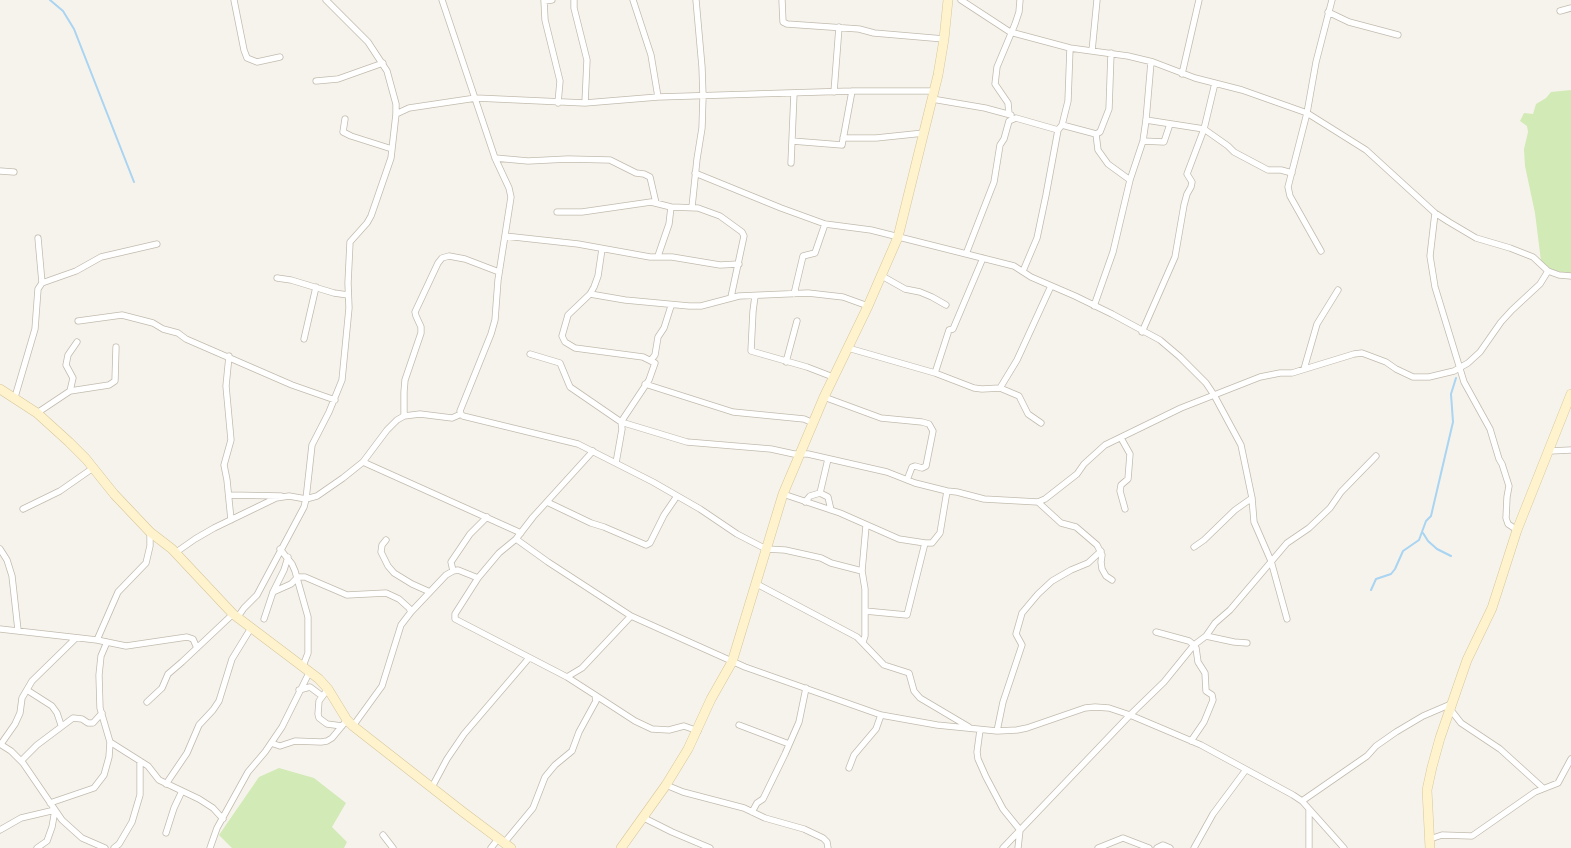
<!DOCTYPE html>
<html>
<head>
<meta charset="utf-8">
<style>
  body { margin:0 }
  canvas { display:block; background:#f6f3ec }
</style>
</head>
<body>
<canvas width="1571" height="848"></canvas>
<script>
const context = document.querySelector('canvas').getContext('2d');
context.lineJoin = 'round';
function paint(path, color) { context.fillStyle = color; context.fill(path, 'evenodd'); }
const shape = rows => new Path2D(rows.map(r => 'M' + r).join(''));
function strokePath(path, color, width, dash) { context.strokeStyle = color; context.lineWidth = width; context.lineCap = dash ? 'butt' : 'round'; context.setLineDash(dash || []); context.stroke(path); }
paint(shape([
  [1571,90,1571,274,1552,270,1541,261,1535,213,1525,166,1524,149,1528,132,1527,126,1520,121,1524,113,1533,114,1536,104,1546,98,1551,92],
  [279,768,314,778,346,803,332,827,347,842,344,848,232,848,219,835,259,777]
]), '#d2eab5');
strokePath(shape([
  [50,0,63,11,74,29,134,182],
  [1423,533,1428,541,1437,549,1451,556],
  [1371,590,1376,579,1391,574,1395,569,1403,551,1419,540,1426,521,1431,516,1453,422,1451,394,1456,378]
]), '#a9d4f2', 2);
const street = shape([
  [234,0,244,50,247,58,257,62,280,57],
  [442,0,495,158,509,188,511,197,498,280,495,320,491,334,460,411,461,414,463,416,578,444,653,482,700,509,737,534,766,549,785,550,821,558,831,563,862,571],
  [544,0,545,20,560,81,558,103],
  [574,0,574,8,587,60,585,103],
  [633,0,651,55,658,97],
  [782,0,783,22,787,24,859,29,874,33,944,39],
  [961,0,1010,32,1070,48,1128,56,1153,62,1195,78,1242,90,1307,113,1366,150,1435,213,1449,222,1476,238,1510,248,1533,257,1548,271,1559,275,1571,276],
  [544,1,552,0],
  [1560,11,1571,8],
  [1328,12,1349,22,1398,35],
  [1092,51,1097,0],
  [1182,74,1199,0],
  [316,81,338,79,383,63],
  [834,92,839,27],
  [932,99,985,108,1011,115],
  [396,114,409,108,476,98,585,103,658,97,852,91,934,91],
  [1009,114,1008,103,995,84,997,67,1015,24,1019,12,1020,0],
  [345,119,343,132,351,136,392,149],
  [1146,120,1204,129,1228,146,1234,152,1268,170,1281,170,1292,173],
  [1062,125,1096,134,1100,132,1109,109,1111,53],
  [1096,134,1098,150,1108,164,1130,180],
  [843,138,876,138,924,133],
  [792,141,842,145,852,91],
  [1143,141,1164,142,1170,124],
  [495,158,528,161,568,159,610,160,636,173,644,174,650,177,656,203],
  [791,163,794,93],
  [0,171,14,172],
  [695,173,781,208,825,224,871,230,1014,266,1031,277,1075,296,1112,314,1160,340,1180,357,1206,383,1214,395,1241,445,1252,498,1254,522,1271,561,1287,619],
  [692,207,697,159,702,128,703,96,702,67,696,0],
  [557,212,582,212,651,202,671,207,698,208,720,216,742,232,744,236,731,297],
  [1435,213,1430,256,1435,287,1464,382,1490,429,1499,459,1502,464,1509,486,1507,497,1506,518,1508,524,1517,530],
  [505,236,578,244,650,257,672,257,720,265,739,264],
  [38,238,42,283],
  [602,249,598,276,594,287,590,294,568,315,562,336,565,342,575,348,643,357,655,363,649,380,621,422,687,442,771,449,794,454,808,454,887,472,915,483,947,491,957,492,984,499,1038,502,1045,499,1077,474,1084,464,1105,445,1181,408,1260,377,1280,373,1292,373,1354,354,1362,353,1386,362,1396,369,1413,377,1429,377,1454,371,1468,363,1480,352,1501,322,1512,310,1540,284,1548,271],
  [1321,251,1290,196,1288,187,1307,113,1316,62,1332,0],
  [966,254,994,182,1000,145,1004,139,1009,121,1016,118,1058,130],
  [658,256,669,224,671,207],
  [1023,271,1037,238,1046,195,1058,130,1062,125,1068,101,1070,48],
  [882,276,905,289,920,292,932,297,946,305],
  [277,278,291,280,334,293,348,295],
  [590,294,625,300,689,306,701,306,739,296,808,293,843,297,868,306],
  [794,294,803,256,815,253,825,224],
  [755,296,753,311,751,351,807,367,833,377],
  [1094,306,1113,252,1130,180,1143,141,1146,120,1151,62],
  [78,321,122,315,153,323,163,329,178,333,186,339,292,385,335,400],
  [1142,332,1175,257,1184,205,1187,194,1191,187,1192,182,1187,174,1204,129,1215,83],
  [304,339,316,287],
  [848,348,935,373,974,388,982,389,1000,388,1017,360,1051,286],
  [530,354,560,363,570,387,621,422,622,429,616,463],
  [229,356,226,386,231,440,224,465,227,480,231,520],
  [651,360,655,355,658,337,664,328,671,306],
  [786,362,797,321],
  [1304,369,1317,324,1338,290],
  [935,373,949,330,953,329,983,258],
  [645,384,733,412,804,419,813,423],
  [1000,388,1019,396,1028,414,1041,423],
  [70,391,73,378,66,365,68,355,77,342],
  [15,397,35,329,38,289,42,283,76,271,101,257,157,244],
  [824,397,881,418,922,422,929,424,933,431,926,466,922,468,915,466,912,467,907,480],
  [37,413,70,391,109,385,115,381,116,347],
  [404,416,404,392,405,380,421,333,421,327,416,316,415,312,438,263,442,258,449,256,465,259,499,272],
  [1121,438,1130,454,1128,479,1121,485,1120,491,1125,509],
  [593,451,533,517,516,539,499,553,478,578,455,614,455,619,567,677,582,668,631,616],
  [1550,451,1571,450],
  [363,462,521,533],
  [820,493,828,459],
  [783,494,840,513,899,539,925,543,932,543,940,533,947,491],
  [229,495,281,496],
  [547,502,591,523,604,527,646,545,650,543,664,515,677,496],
  [805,502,810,496,820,493,828,497,831,510],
  [1038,502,1061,523,1076,527,1097,545,1102,555,1101,562,1102,569,1106,576,1112,580],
  [23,509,60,491,93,468],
  [516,539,548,562,631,616,745,667,881,715,937,725,997,731,1017,730,1027,728,1085,708,1095,707,1109,708,1130,715,1201,745,1293,795,1302,801,1344,848],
  [386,540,382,545,381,552,388,566,394,573,412,584,430,592],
  [1194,547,1204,540,1235,510,1252,498],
  [0,549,7,560,12,576,18,630],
  [280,549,292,564,295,571,308,617,308,653,303,666],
  [175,553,195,539,214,528,276,498,289,496,306,499,317,496,343,478,363,462,387,430,397,420,404,416,420,414,452,418,461,414],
  [453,571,451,562,470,534,487,517],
  [755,583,857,637,884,665,909,673,914,691,920,698,969,727],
  [273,592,291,584,298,577,305,577,347,595,386,593,399,599,409,608,411,612,401,625,382,686,353,726],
  [865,611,907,615,925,543],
  [411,612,446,575,453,571,458,570,478,578],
  [237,618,244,608,257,595,304,507,306,499,312,445,329,412,342,380,349,308,348,283,350,242,367,223,371,216,391,158,392,149,396,114,396,104,387,71,368,42,326,0],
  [264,619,273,592,284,570,288,557],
  [0,629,97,640,126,646,187,637,193,639,197,648],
  [1156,632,1189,641,1194,645,1196,648,1198,662,1205,673,1206,691,1212,695,1213,700,1204,722,1191,741],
  [1206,636,1234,642,1247,643],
  [97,640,118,592,146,563,150,546,150,532],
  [107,642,101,656,99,675,100,708,110,742,148,766,159,780,199,799,213,808,223,819],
  [863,642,865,636,865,589,862,571,866,526],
  [328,689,319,701,318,714,319,718,327,724,342,726],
  [27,690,52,706,57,713,61,725],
  [299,690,310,687,322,696],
  [595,695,635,721,652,729,669,730,684,726,698,731],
  [147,702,162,688,168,674,182,662,233,614],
  [1450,709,1461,723,1500,749,1543,788],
  [739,725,789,744],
  [980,730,977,752,978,759,986,777,1003,809,1020,830],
  [997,731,1003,702,1022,645,1016,634,1022,613,1038,594,1052,581,1071,570,1088,563,1101,551],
  [271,743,280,746,295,741,321,742,327,741,332,738,347,720],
  [0,744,11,751,23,763,62,820,82,838,105,848],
  [1,744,15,724,20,713,22,698,32,681,76,638],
  [21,761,37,745,73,718,82,719,88,723,93,723,102,713],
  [849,768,854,755,876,729,881,715],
  [166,784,187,753,199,725,213,710,219,701,232,659,251,628],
  [666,785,683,792,744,808,765,818,804,829,823,838,827,842,828,848],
  [432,787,447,759,464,734,529,658],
  [1302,801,1367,756,1376,746,1396,732,1423,716,1451,704],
  [50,803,94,788,104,775,109,757,110,742],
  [752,812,757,803,763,799,785,754,799,722,806,688],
  [644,818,672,832,710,848],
  [0,830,21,818,55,810,52,827,47,841,37,848],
  [166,833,174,808,182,791],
  [383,835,393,848],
  [1430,839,1442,835,1472,836,1535,792,1558,783,1571,759],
  [504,843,533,808,545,777,555,765,572,751,579,732,596,701,595,695,567,677],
  [114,848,119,844,132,822,140,795,140,761],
  [210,848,217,828,248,772,265,752,282,727,310,671],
  [491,848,498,839],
  [1003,848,1130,715,1164,682,1194,645,1206,636,1215,623,1230,610,1287,543,1309,528,1330,508,1341,492,1376,456],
  [1018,848,1020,830],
  [1098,848,1123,838,1149,848],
  [1157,848,1163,845,1170,848],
  [1194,848,1213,814,1245,771],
  [1309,848,1309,809]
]);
const secondary = shape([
  [0,389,37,413,69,442,86,459,114,494,150,532,172,549,233,614,319,679,328,689,347,720,353,726,463,812,511,848],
  [621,848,666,785,688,749,711,699,732,662,783,494,824,397,868,306,898,237,938,75,944,39,948,0],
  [1430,848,1427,790,1432,767,1440,738,1467,660,1492,608,1517,530,1571,394]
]);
strokePath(street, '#c2bbae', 7);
strokePath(secondary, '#d6c79b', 10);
strokePath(street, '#fff', 5.5);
strokePath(secondary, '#fff3cd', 9);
</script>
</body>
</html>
